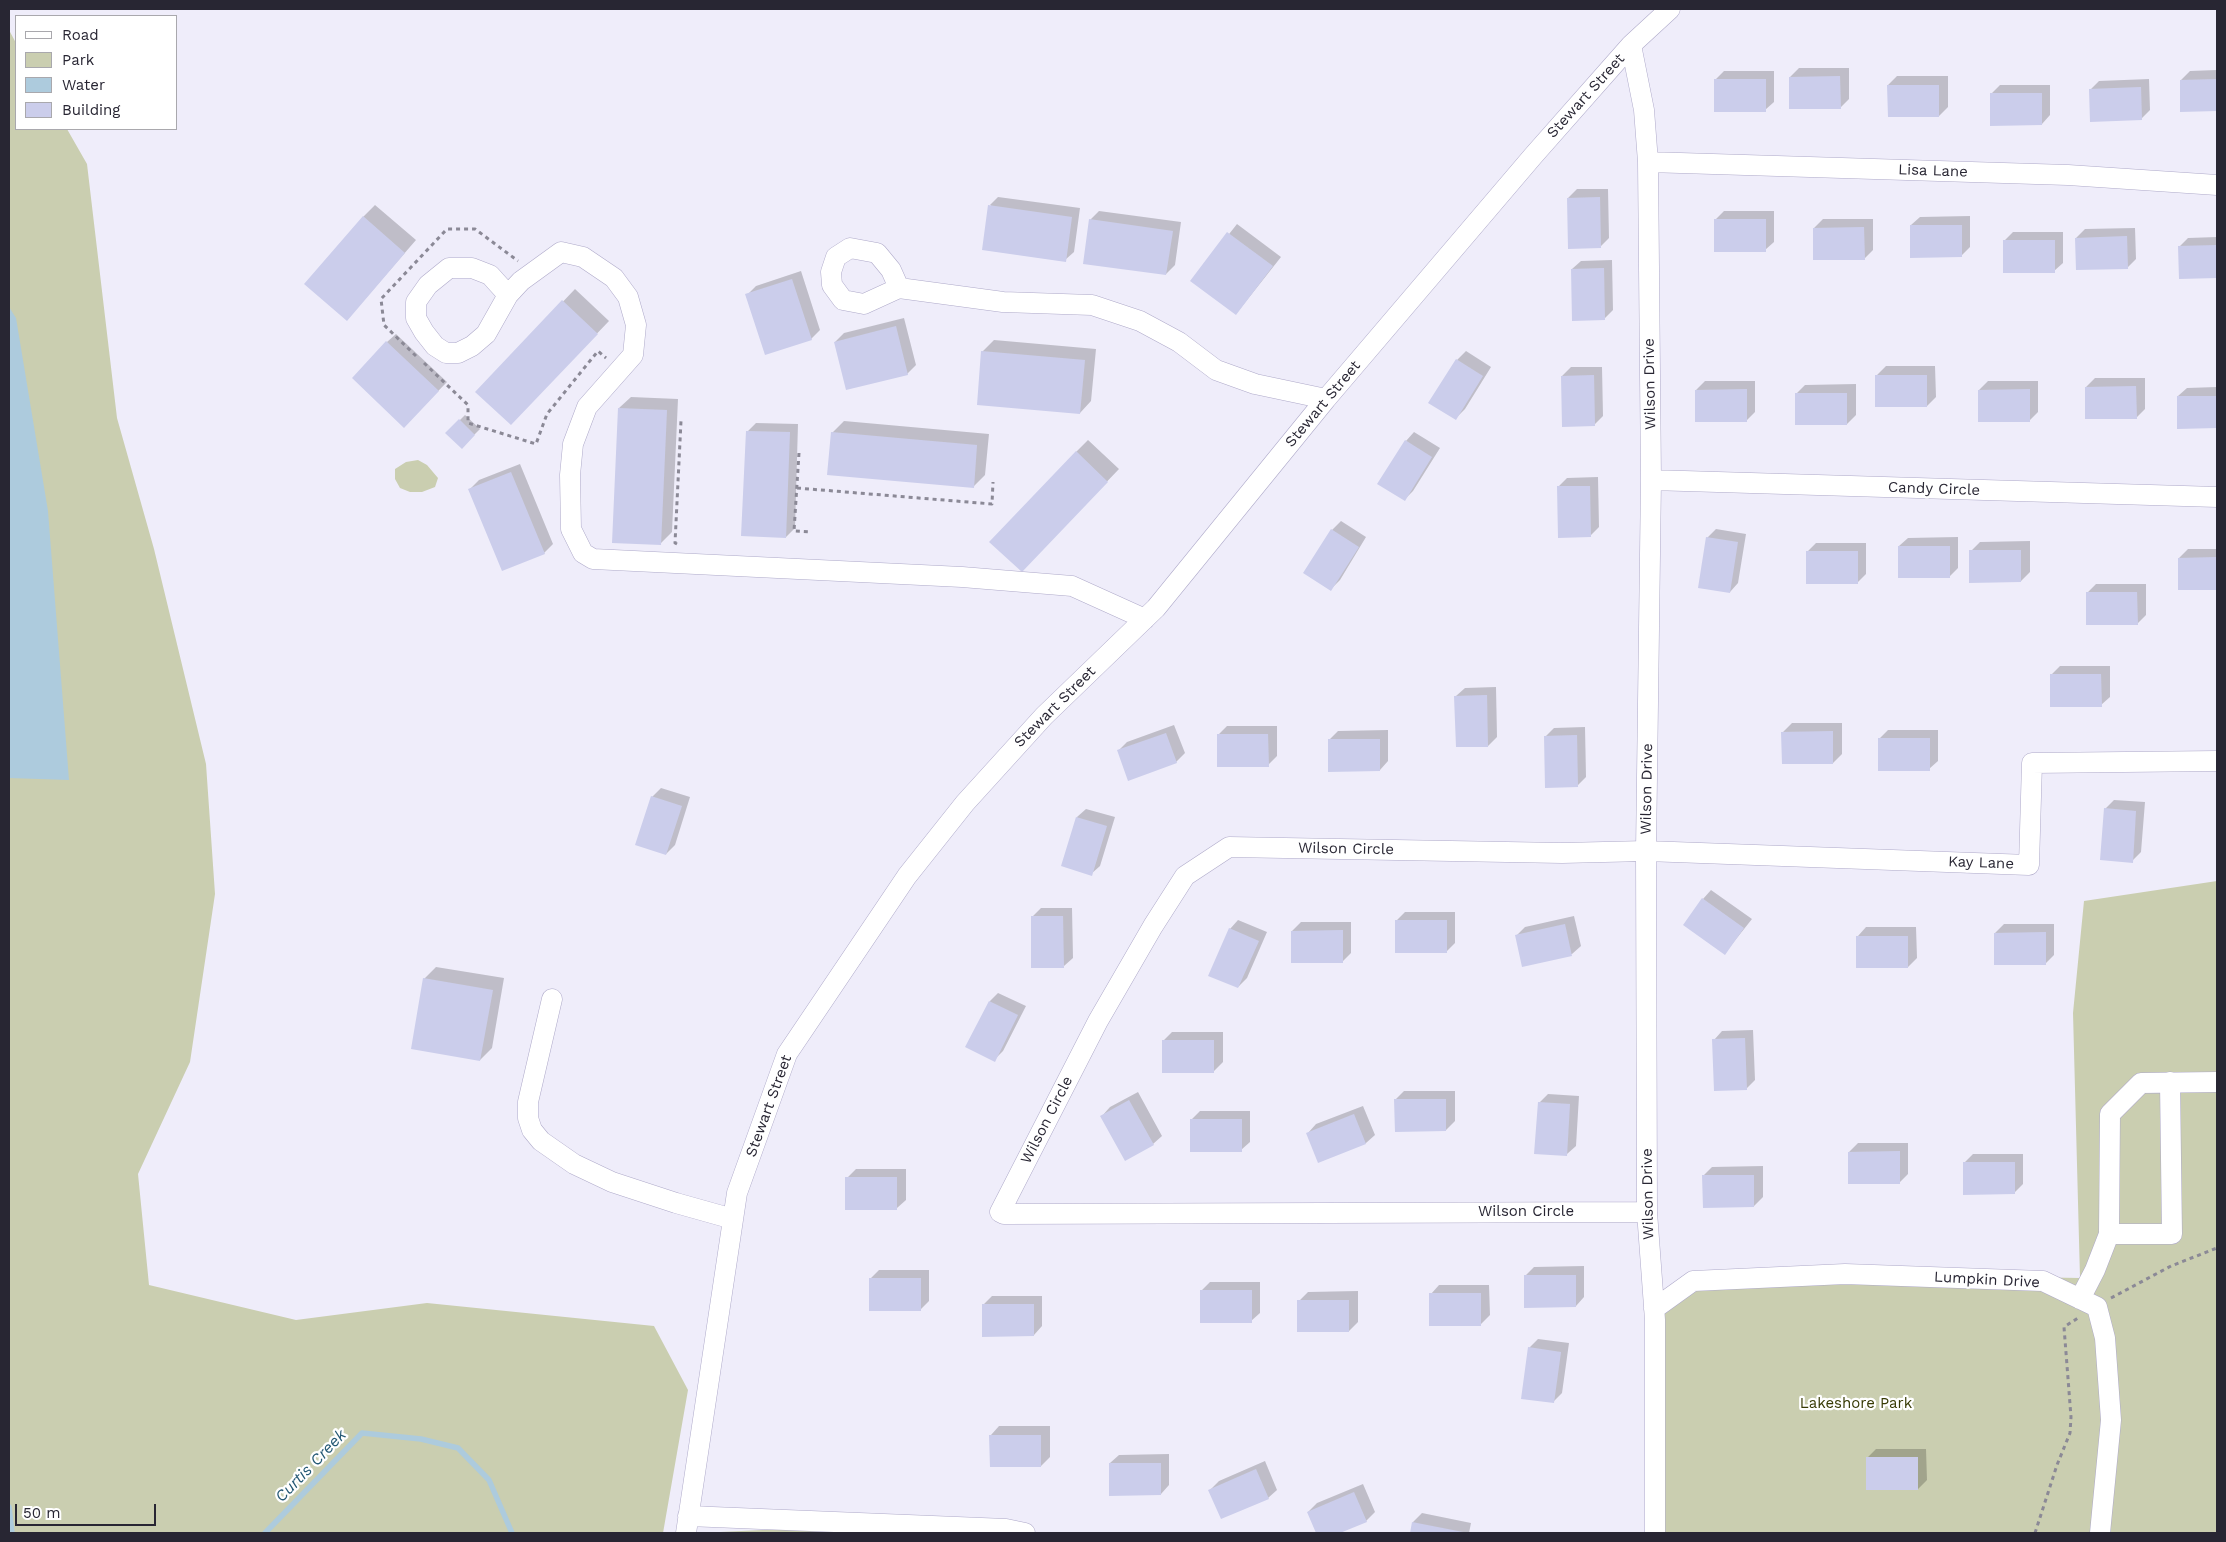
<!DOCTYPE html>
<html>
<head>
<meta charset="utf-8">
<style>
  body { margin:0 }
  #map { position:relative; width:2226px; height:1542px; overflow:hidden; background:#efedfa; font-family:"Work Sans",sans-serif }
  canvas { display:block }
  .frame { position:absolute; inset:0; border:10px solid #282633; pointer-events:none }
  .legend { position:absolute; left:15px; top:15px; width:162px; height:115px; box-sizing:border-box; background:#fff; border:1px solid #a9a8ad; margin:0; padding:6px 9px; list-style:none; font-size:15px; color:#282633 }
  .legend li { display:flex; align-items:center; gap:10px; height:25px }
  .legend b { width:25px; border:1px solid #a9a8ad }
  .scale { position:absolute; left:15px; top:1504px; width:141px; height:22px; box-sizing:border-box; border:2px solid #282633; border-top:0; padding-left:6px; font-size:15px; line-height:18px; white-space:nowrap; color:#282633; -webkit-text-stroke:4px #fff; paint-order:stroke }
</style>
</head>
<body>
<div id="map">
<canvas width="2226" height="1542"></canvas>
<div class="frame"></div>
<ul class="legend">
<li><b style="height:6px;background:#fff"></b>Road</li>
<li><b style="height:14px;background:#caceb0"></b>Park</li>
<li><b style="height:14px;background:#adcbdd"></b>Water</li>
<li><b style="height:14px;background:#cbcdeb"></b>Building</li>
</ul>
<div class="scale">50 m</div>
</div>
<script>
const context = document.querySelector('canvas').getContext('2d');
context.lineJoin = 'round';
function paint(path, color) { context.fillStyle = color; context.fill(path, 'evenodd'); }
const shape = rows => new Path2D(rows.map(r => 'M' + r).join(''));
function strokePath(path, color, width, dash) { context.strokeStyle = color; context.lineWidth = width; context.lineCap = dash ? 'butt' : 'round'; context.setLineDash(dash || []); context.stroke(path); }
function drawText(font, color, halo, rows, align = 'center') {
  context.font = font + ' "Work Sans",sans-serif'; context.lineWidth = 4.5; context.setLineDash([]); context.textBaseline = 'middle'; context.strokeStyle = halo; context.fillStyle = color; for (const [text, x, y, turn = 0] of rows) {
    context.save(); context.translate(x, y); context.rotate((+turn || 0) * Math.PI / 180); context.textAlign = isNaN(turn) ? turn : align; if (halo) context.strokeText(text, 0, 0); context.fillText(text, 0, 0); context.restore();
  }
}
paint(shape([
  [9,30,16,43,16,129,67,129,87,164,117,418,154,549,206,764,215,894,190,1062,138,1174,149,1285,296,1320,427,1303,654,1326,688,1390,663,1533,9,1533],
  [418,460,427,465,438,478,435,487,422,492,410,492,400,488,395,479,395,469,406,462],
  [2217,881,2217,1533,1655,1533,1654,1310,1693,1281,1845,1274,2080,1278,2073,1013,2084,901],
  [890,1524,1025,1533,717,1533,720,1532]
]), '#caceb0');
paint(shape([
  [9,307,16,318,48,511,69,780,9,778]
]), '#adcbdd');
paint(shape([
  [1799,68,1849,68,1849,99,1840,108,1790,77],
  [2217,70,2217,110,2182,111,2181,80,2190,71],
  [1724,71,1774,71,1774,102,1765,110,1715,80],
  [1897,76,1948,76,1948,107,1939,116,1888,85],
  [2149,79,2150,110,2141,119,2090,90,2099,81],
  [2000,85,2050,85,2050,115,2042,124,1991,94],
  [1577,189,1608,189,1609,238,1600,247,1568,198],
  [998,197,1080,208,1074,252,1065,260,990,205],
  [375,205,416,240,358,307,363,217],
  [1099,211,1181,222,1175,265,1166,274,1090,220],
  [1724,211,1774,211,1774,242,1765,250,1715,220],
  [1970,216,1970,247,1961,256,1911,225,1920,217],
  [1823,219,1873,219,1873,250,1864,259,1814,228],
  [1237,224,1281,257,1236,314,1192,281],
  [2135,228,2136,259,2127,268,2076,238,2085,229],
  [2013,232,2063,232,2063,263,2054,271,2004,241],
  [2217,237,2217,277,2180,278,2179,247,2188,238],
  [1612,260,1613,310,1604,319,1572,269,1581,261],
  [801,271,820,330,811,339,747,295,756,286],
  [575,289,609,321,522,412,477,392],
  [904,318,916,365,907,374,835,342,844,333],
  [396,334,447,382,404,426,387,342],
  [994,340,1096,349,1091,401,1080,413,982,352],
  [1466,351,1491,367,1465,409,1456,418,1457,360],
  [1886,366,1935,366,1936,397,1927,406,1877,375],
  [1571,367,1602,367,1603,416,1594,425,1562,376],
  [2095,378,2145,378,2145,409,2136,418,2086,387],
  [1705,381,1755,381,1755,412,1746,421,1696,390],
  [1988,381,2038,381,2038,412,2029,421,1979,390],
  [1856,384,1856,415,1847,424,1797,393,1805,385],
  [2217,387,2217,427,2178,427,2178,396,2187,388],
  [631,397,678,399,672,532,660,544,619,408],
  [465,415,480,429,462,447,447,433],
  [844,421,989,434,985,475,973,487,832,433],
  [756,423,798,424,795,528,786,537,747,432],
  [1414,432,1440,448,1413,491,1404,500,1406,441],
  [1088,440,1119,469,1033,559,1076,452],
  [520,464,553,544,544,553,470,489,479,480],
  [1598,477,1599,527,1590,536,1558,487,1567,478],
  [1341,521,1366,537,1340,580,1331,589,1332,530],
  [1716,529,1746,534,1738,583,1730,592,1707,538],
  [1958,537,1958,568,1949,577,1899,546,1908,538],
  [2030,541,2030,572,2021,581,1971,551,1980,542],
  [1816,543,1866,543,1866,574,1858,582,1807,552],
  [2188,549,2217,549,2217,589,2179,589,2179,558],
  [2096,584,2146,584,2146,615,2137,624,2087,593],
  [2060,666,2110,666,2110,697,2101,705,2051,675],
  [1496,687,1497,737,1488,746,1456,696,1465,688],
  [1792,723,1842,723,1842,754,1833,763,1783,732],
  [1174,725,1185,753,1176,762,1118,751,1127,742],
  [1227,726,1277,726,1277,756,1268,765,1218,735],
  [1585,727,1586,777,1577,786,1546,736,1554,728],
  [1388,730,1388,761,1380,770,1329,740,1338,731],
  [1888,730,1938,730,1938,761,1929,769,1879,739],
  [661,788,690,797,675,845,666,854,652,797],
  [2114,800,2145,802,2141,852,2132,861,2105,809],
  [1086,809,1115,817,1100,866,1091,874,1077,817],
  [1711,890,1752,919,1725,953,1703,899],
  [1041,908,1072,908,1073,958,1064,966,1032,917],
  [1405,912,1455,912,1455,943,1447,951,1396,921],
  [1574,916,1581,946,1572,954,1523,965,1516,936,1525,927],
  [1238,920,1267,932,1247,978,1238,987,1230,929],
  [1301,922,1351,922,1351,953,1342,962,1292,931],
  [2004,924,2054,924,2054,955,2045,964,1995,933],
  [1866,927,1916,927,1917,958,1908,967,1858,936],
  [436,967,504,978,492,1048,480,1060,424,979],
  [998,993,1026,1006,1003,1051,994,1060,990,1001],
  [1753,1030,1755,1080,1746,1089,1714,1040,1722,1031],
  [1172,1032,1223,1032,1223,1062,1214,1071,1163,1041],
  [1404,1091,1455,1091,1455,1121,1446,1130,1396,1099],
  [1138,1092,1162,1136,1153,1144,1102,1116,1110,1107],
  [1548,1094,1579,1096,1576,1146,1567,1154,1539,1103],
  [1363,1106,1375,1135,1366,1143,1319,1162,1308,1133,1316,1124],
  [1200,1111,1250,1111,1250,1142,1241,1150,1191,1120],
  [1858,1143,1908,1143,1908,1174,1899,1183,1849,1152],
  [1973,1154,2023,1154,2023,1184,2014,1193,1964,1163],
  [1763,1166,1763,1197,1754,1206,1704,1175,1712,1167],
  [856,1169,906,1169,906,1200,897,1208,847,1178],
  [1584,1266,1584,1297,1576,1306,1525,1276,1534,1267],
  [879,1270,929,1270,929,1301,920,1310,870,1279],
  [1210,1282,1260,1282,1260,1313,1251,1321,1201,1291],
  [1439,1285,1489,1285,1490,1315,1481,1324,1431,1294],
  [1358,1291,1358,1322,1349,1331,1299,1301,1308,1292],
  [992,1296,1042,1296,1042,1326,1034,1335,983,1305],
  [1538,1339,1569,1343,1562,1393,1553,1402,1529,1348],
  [999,1426,1050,1426,1050,1457,1041,1466,991,1435],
  [1876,1449,1926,1449,1927,1480,1918,1489,1867,1458],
  [1169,1454,1169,1485,1161,1494,1110,1463,1119,1455],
  [1265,1461,1277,1490,1268,1498,1210,1490,1219,1481],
  [1363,1484,1375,1512,1366,1521,1337,1533,1317,1533,1308,1512,1317,1503],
  [1422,1513,1471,1523,1469,1533,1411,1533,1413,1522]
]), '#0003');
strokePath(shape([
  [9,1507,12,1533],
  [265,1533,362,1433,421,1439,458,1448,489,1480,512,1533]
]), '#adcbdd', 5.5);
paint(shape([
  [1840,76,1841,109,1789,109,1789,77],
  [1714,79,1766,79,1766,112,1714,112],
  [2217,79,2217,111,2180,112,2180,80],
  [1887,85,1939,85,1939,117,1888,117],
  [2141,87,2142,120,2090,122,2089,89],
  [1990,93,2042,93,2042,125,1990,126],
  [1600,197,1601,248,1568,249,1567,198],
  [988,205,1072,217,1066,262,982,250],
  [363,216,405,253,347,321,304,284],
  [1089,219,1173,231,1166,275,1083,264],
  [1714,219,1766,219,1766,252,1714,252],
  [1910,225,1962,225,1962,257,1910,258],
  [1864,227,1865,260,1813,260,1813,228],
  [1227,232,1273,266,1236,315,1190,281],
  [2127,236,2128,269,2076,270,2075,238],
  [2003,240,2055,240,2055,273,2003,273],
  [2217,245,2217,278,2179,279,2178,246],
  [1604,268,1605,320,1572,321,1571,269],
  [792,279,812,340,765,355,745,294],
  [562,300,598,334,511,425,475,392],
  [896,326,908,375,846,390,834,342],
  [386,341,439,391,404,428,352,378],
  [981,351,1085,360,1080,414,977,405],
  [1456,359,1483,376,1456,420,1428,403],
  [1594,375,1595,426,1562,427,1561,376],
  [1875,375,1927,375,1927,407,1875,407],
  [2136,386,2137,419,2085,419,2085,387],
  [1747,389,1747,422,1695,422,1695,390],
  [2030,389,2030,422,1978,422,1978,390],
  [1795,393,1847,393,1847,425,1795,425],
  [2177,396,2217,396,2217,428,2177,429],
  [618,408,667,410,661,545,612,543],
  [459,419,475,435,462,449,445,433],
  [746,431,790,432,786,538,741,536],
  [831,432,977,445,974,488,827,475],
  [1405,440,1432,457,1405,501,1377,484],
  [1076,451,1108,482,1022,572,989,542],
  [511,472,545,554,502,571,468,489],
  [1557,486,1590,486,1591,537,1558,538],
  [1331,529,1359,547,1331,591,1303,573],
  [1706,537,1738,542,1730,593,1698,588],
  [1898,546,1950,546,1950,578,1898,578],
  [1969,550,2021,550,2021,582,1969,583],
  [1806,551,1858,551,1858,584,1806,584],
  [2217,557,2217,590,2178,590,2178,558],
  [2086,592,2137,592,2138,625,2086,625],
  [2050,674,2101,674,2102,707,2050,707],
  [1487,695,1488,747,1456,747,1454,696],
  [1833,731,1833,764,1782,764,1781,732],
  [1166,733,1177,763,1128,781,1117,750],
  [1217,734,1268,734,1269,767,1217,767],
  [1577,735,1578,787,1545,788,1544,736],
  [1878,738,1930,738,1930,771,1878,771],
  [1328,739,1380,739,1380,771,1328,772],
  [651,796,682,806,666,855,635,845],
  [2104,808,2136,811,2133,863,2100,860],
  [1076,817,1107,826,1092,876,1061,866],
  [1702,898,1744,928,1725,955,1683,925],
  [1031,916,1063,916,1064,968,1031,968],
  [1395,920,1447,920,1447,953,1395,953],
  [1565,924,1572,956,1522,967,1515,935],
  [1229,928,1259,941,1238,988,1208,976],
  [1343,930,1343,963,1291,963,1291,931],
  [2046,932,2046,965,1994,965,1994,933],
  [1856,936,1908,936,1908,968,1856,968],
  [423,978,493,990,480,1061,411,1049],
  [989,1001,1018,1015,995,1062,965,1047],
  [1745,1038,1747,1090,1714,1091,1712,1039],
  [1162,1040,1214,1040,1214,1073,1162,1073],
  [1394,1099,1446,1099,1446,1131,1395,1132],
  [1129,1100,1154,1145,1125,1161,1100,1116],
  [1538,1102,1570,1104,1567,1156,1534,1154],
  [1354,1114,1366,1144,1318,1163,1306,1133],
  [1190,1119,1242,1119,1242,1152,1190,1152],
  [1900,1151,1900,1184,1848,1184,1848,1152],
  [1963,1162,2015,1162,2015,1194,1963,1195],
  [1702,1175,1754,1175,1754,1207,1703,1208],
  [845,1177,897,1177,897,1210,845,1210],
  [1524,1275,1576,1275,1576,1307,1524,1308],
  [869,1278,921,1278,921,1311,869,1311],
  [1200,1290,1252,1290,1252,1323,1200,1323],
  [1429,1293,1481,1293,1481,1326,1429,1326],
  [1297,1300,1349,1300,1349,1332,1297,1332],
  [982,1304,1034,1304,1034,1336,982,1337],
  [1528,1347,1561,1352,1554,1403,1521,1399],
  [989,1435,1041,1435,1041,1467,990,1467],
  [1866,1457,1918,1457,1918,1490,1866,1490],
  [1109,1463,1161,1463,1161,1495,1109,1496],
  [1256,1469,1269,1499,1221,1519,1208,1490],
  [1354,1492,1367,1522,1340,1533,1316,1533,1307,1512],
  [1412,1522,1463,1532,1463,1533,1410,1533]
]), '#cbcdeb');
const minor = shape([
  [1631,45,1644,110,1648,162,1651,480,1646,851,1647,1212,1655,1320,1655,1533],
  [1648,162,2068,175,2217,185],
  [899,288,864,304,843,300,832,285,831,272,836,257,850,248,877,253,891,270,899,288,1003,302,1092,305,1140,321,1179,342,1216,370,1255,384,1326,399],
  [508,295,490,275,472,268,449,268,428,285,416,302,416,318,424,332,435,346,446,353,458,353,472,346,486,334,508,295,521,281,561,252,583,257,614,278,628,297,636,325,633,355,587,407,573,444,570,475,571,529,583,553,593,559,962,577,1072,586,1145,619],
  [1651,480,2217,497],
  [552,999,528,1102,528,1118,532,1130,541,1141,574,1164,612,1182,676,1203,733,1219],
  [1647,1212,1004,1214,1000,1212,1098,1021,1153,926,1185,876,1229,847,1562,853,1646,851,2029,865,2032,763,2217,761],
  [2109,1234,2172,1234,2170,1082],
  [2080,1299,2095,1270,2109,1234,2110,1114,2141,1083,2217,1082],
  [1654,1309,1693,1281,1845,1274,2043,1281,2097,1307,2105,1338,2111,1420,2100,1533],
  [688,1516,1006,1529,1025,1533],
  [686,1533,737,1193,787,1054,907,876,965,803,1044,716,1156,608,1326,399,1533,156,1631,45,1670,9]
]);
strokePath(minor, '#aea9c9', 21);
strokePath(shape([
  [416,356,384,325,381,299,447,229,475,229,518,261],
  [424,363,468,405,468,423,536,444,547,414,598,351,606,358],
  [799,453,794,531,810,532],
  [797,488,992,504,993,482],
  [677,544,675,543,681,421],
  [2111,1298,2171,1266,2217,1248],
  [2035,1533,2057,1465,2070,1433,2071,1417,2064,1327,2078,1318]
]), '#8b8996', 3, [4, 4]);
strokePath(minor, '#fff', 20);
drawText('15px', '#282633', '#fff', [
  ["Stewart Street",1586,96,-48],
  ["Lisa Lane",1933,171,2],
  ["Wilson Drive",1650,384,-91],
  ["Stewart Street",1323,404,-50],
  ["Candy Circle",1934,489,2],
  ["Stewart Street",1055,707,-45],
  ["Wilson Drive",1647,789,-89],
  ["Wilson Circle",1346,849,1],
  ["Kay Lane",1981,863,2],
  ["Stewart Street",769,1106,-70],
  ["Wilson Circle",1047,1120,-63],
  ["Wilson Drive",1648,1194,-91],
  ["Wilson Circle",1526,1212],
  ["Lumpkin Drive",1987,1280,3]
]);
drawText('15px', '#373a04', '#fff', [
  ["Lakeshore Park",1856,1404]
]);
drawText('italic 16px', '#255975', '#fff', [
  ["Curtis Creek",311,1466,-46]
]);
</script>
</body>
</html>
